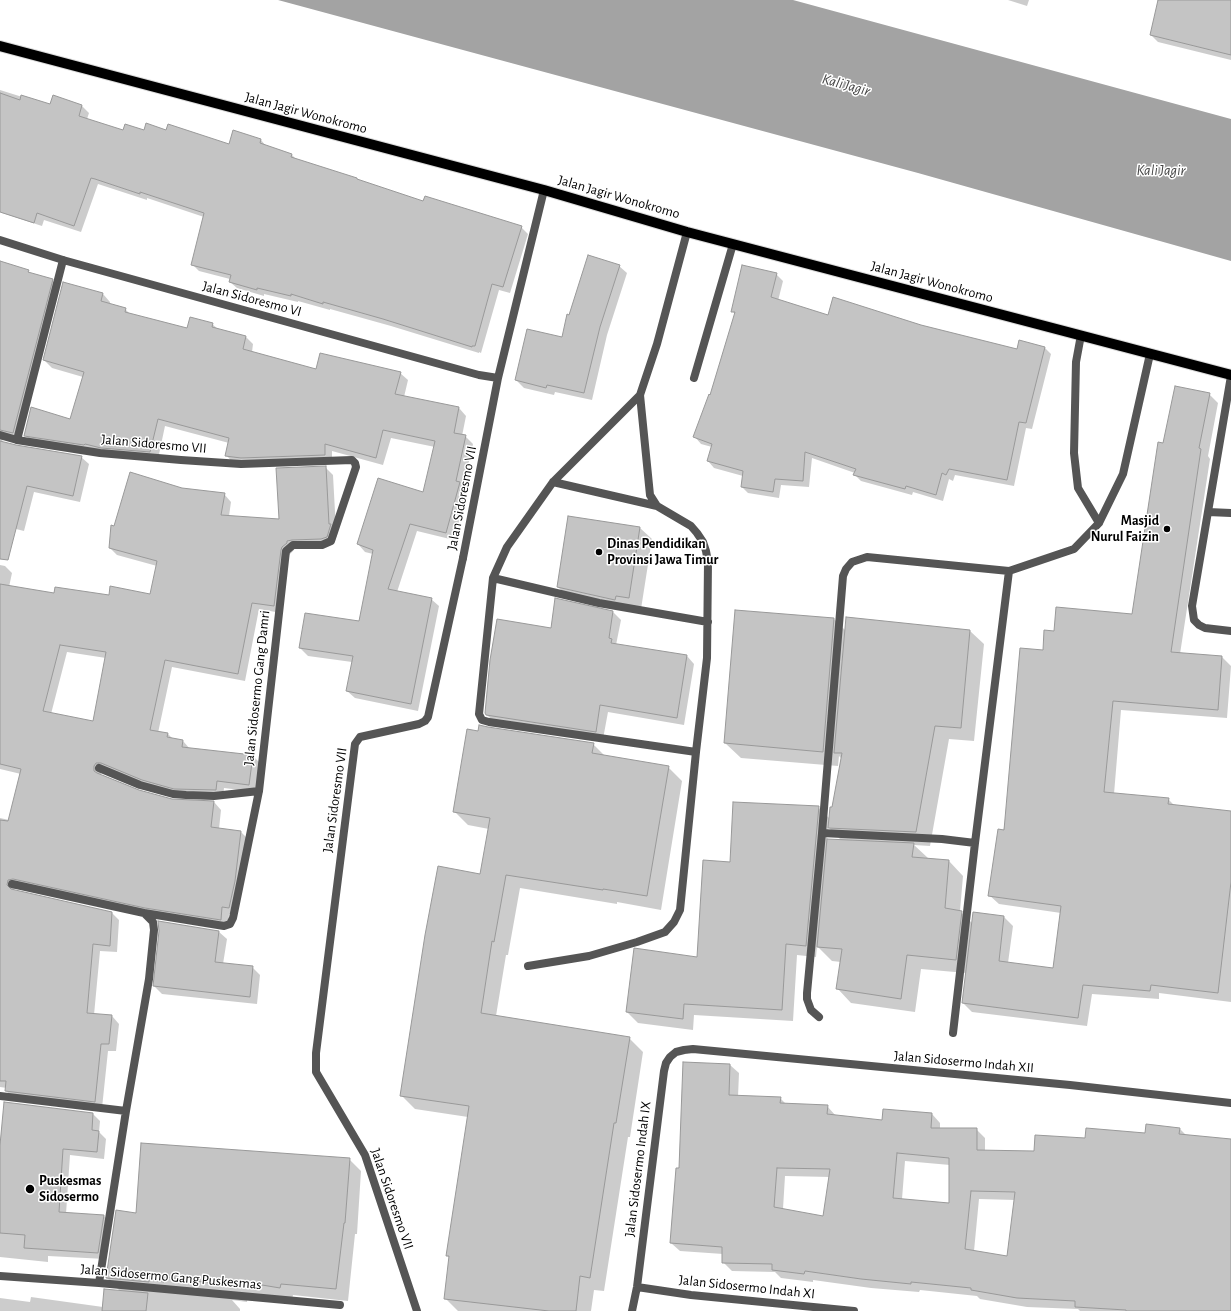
<!DOCTYPE html>
<html>
<head>
<meta charset="utf-8">
<style>
  body { margin:0 }
  canvas { display:block; background:#fff }
</style>
</head>
<body>
<canvas width="1231" height="1311"></canvas>
<script>
const context = document.querySelector('canvas').getContext('2d');
context.lineJoin = 'round';
function paint(path, color) { context.fillStyle = color; context.fill(path, 'evenodd'); }
const shape = rows => new Path2D(rows.map(r => 'M' + r).join(''));
function strokePath(path, color, width, dash) { context.strokeStyle = color; context.lineWidth = width; context.lineCap = dash ? 'butt' : 'round'; context.setLineDash(dash || []); context.stroke(path); }
function drawText(font, color, halo, rows, align = 'center') {
  context.font = font + ' "Alegreya Sans",sans-serif'; context.lineWidth = 3; context.setLineDash([]); context.textBaseline = 'middle'; context.strokeStyle = halo; context.fillStyle = color; for (const [text, x, y, turn = 0] of rows) {
    context.save(); context.translate(x, y); context.rotate((+turn || 0) * Math.PI / 180); context.textAlign = isNaN(turn) ? turn : align; if (halo) context.strokeText(text, 0, 0); context.fillText(text, 0, 0); context.restore();
  }
}
paint(shape([
  [278,0,793,0,1231,119,1231,261,918,173]
]), '#a3a3a3');
paint(shape([
  [1008,0,1029,0,1027,6],
  [1159,0,1231,0,1231,60,1158,42,1151,35],
  [0,90,51,106,54,97,82,106,89,113,87,119,124,131,167,131,229,146,261,140,266,146,292,155,297,160,359,181,424,202,521,227,528,234,510,293,499,290,481,353,479,352,479,353,391,326,330,309,330,310,298,301,298,302,264,294,264,296,237,288,230,282,230,279,199,271,192,264,204,217,147,198,147,200,98,184,81,232,44,220,42,226,2,213,0,210],
  [0,262,28,271,31,274,52,280,59,287,20,440,3,439,2,442,16,446,81,457,89,464,80,502,34,492,24,531,0,525],
  [619,266,627,273,607,335,592,400,555,392,554,395,524,388,516,380,563,339],
  [776,274,783,281,778,301,829,317,921,326,1018,350,1045,348,1051,354,1032,429,1026,428,1014,486,955,475,953,481,949,479,943,501,913,492,912,495,861,481,855,475,855,473,812,458,809,487,781,485,779,498,748,493,742,487,743,476,714,468,708,461,712,447,701,444,695,437,711,396,736,315,732,311],
  [103,294,110,302,110,304,125,309,130,314,188,329,212,324,218,329,246,337,253,344,252,352,317,370,400,373,408,380,404,397,459,408,466,416,462,436,465,436,473,444,463,487,467,491,454,540,417,531,397,592,431,599,439,606,418,711,355,698,347,691,352,662,308,656,300,648,360,622,373,554,365,552,358,544,424,493,435,447,391,438,383,465,332,451,332,463,234,464,227,456,229,443,165,426,158,459,33,443,25,435,71,420,83,377,52,368,44,360],
  [1209,394,1218,403,1208,456,1210,459,1180,654,1222,657,1231,666,1227,718,1121,710,1114,794,1168,799,1174,805,1231,812,1231,1002,1159,993,1159,999,1092,994,1087,1026,972,1012,963,1003,966,973,921,969,915,1012,851,1003,837,988,841,962,832,961,817,946,816,957,797,955,793,1021,694,1015,693,1030,638,1023,627,1012,698,958,731,863,818,807,830,819,842,759,839,756,838,766,741,758,725,743,834,619,846,631,970,631,984,644,974,741,949,739,930,846,914,845,928,858,949,861,963,876,960,911,972,923,1004,917,1013,926,1008,963,1054,969,1061,913,999,904,989,895,1043,651,1055,632,1133,615,1164,444],
  [828,827,842,841,827,840],
  [325,467,333,475,336,530,338,532,334,544,329,546,294,548,294,550,289,555,281,613,259,609,245,681,172,667,158,733,168,734,173,739,183,741,190,749,253,756,260,763,256,792,224,788,223,797,182,795,103,770,101,774,101,776,138,791,172,800,214,802,221,810,219,829,241,832,248,839,236,915,229,914,228,927,17,886,13,891,112,913,119,920,117,952,100,951,94,1015,112,1016,119,1024,116,1051,108,1051,102,1108,14,1098,6,1091,7,1088,0,1087,0,818,9,820,21,774,0,769,0,565,5,566,12,573,9,587,55,594,109,596,151,595,157,566,117,555,110,548,115,527,182,489,224,494,231,502,229,516,280,521],
  [67,652,106,658,94,722,51,714],
  [569,517,640,528,652,539,641,609,570,599,558,587],
  [556,600,613,612,621,620,616,645,687,656,694,664,684,725,608,712,603,739,495,723,487,715,552,629],
  [593,744,606,757,668,767,682,781,661,910,617,902,617,904,520,888,508,955,506,955,496,1016,629,1038,643,1052,630,1137,628,1137,604,1291,594,1290,591,1311,458,1311,445,1298,450,1258,447,1256,468,1117,415,1109,401,1095,481,875,489,829,468,825,454,811],
  [159,922,219,932,227,939,223,964,252,967,260,975,257,1004,162,994,154,986,160,931],
  [730,1065,739,1073,738,1097,780,1098,786,1104,827,1106,836,1116,883,1121,932,1114,940,1123,940,1129,976,1129,985,1138,985,1151,1035,1152,1086,1139,1146,1134,1180,1129,1187,1136,1231,1140,1231,1311,1080,1311,1078,1309,1027,1307,980,1299,977,1296,920,1290,919,1292,871,1288,813,1280,813,1282,781,1278,775,1272,732,1271,723,1262,723,1254,680,1251,671,1243,680,1169],
  [905,1161,950,1165,950,1204,902,1199],
  [785,1176,830,1177,824,1217,783,1209],
  [979,1199,1015,1200,1008,1257,974,1251],
  [93,1114,100,1121,99,1132,106,1139,104,1159,70,1155,66,1214,104,1216,111,1223,105,1259,48,1256,48,1262,0,1257,0,1142],
  [349,1159,361,1171,357,1234,355,1234,348,1301,293,1295,292,1300,248,1295,247,1302,232,1300,240,1309,240,1311,0,1311,0,1298,30,1302,31,1297,103,1307,121,1292,107,1278,137,1214]
]), '#0003');
const building = shape([
  [1158,0,1231,0,1231,55,1150,35,1158,0],
  [0,93,20,100,21,95,50,104,53,95,82,105,79,116,123,130,125,124,144,130,146,123,166,130,168,124,229,144,233,130,261,139,260,143,292,154,291,157,357,178,357,179,423,201,425,196,522,226,503,287,492,284,475,346,472,346,472,347,383,319,323,302,323,304,291,294,291,296,257,288,257,290,229,282,231,275,191,265,204,213,140,192,140,194,95,179,91,178,74,226,37,213,34,223,0,212,0,93],
  [588,255,620,265,600,327,584,393,547,385,546,388,515,380,527,329,562,337,567,314,569,315,588,255],
  [0,261,29,270,28,272,53,279,13,433,0,430,0,261],
  [742,265,777,273,771,297,828,315,833,297,921,325,1017,349,1019,340,1045,347,1026,423,1019,422,1007,480,949,469,946,475,942,473,936,495,906,486,905,489,853,475,856,469,805,452,803,481,775,479,773,492,741,487,743,471,707,461,712,444,693,437,709,394,710,395,735,312,731,312,742,265],
  [63,282,103,293,101,301,126,308,125,312,187,328,190,317,213,323,212,327,246,336,243,349,316,369,320,353,401,372,395,394,459,407,454,433,466,435,456,481,460,482,446,533,410,524,388,589,432,598,411,704,346,691,353,656,299,648,305,613,359,621,373,550,357,544,378,478,423,492,435,441,383,430,376,458,325,444,325,455,241,458,225,456,229,438,158,419,150,452,101,448,85,444,84,445,24,436,31,407,70,419,84,372,43,360,63,282],
  [1175,386,1210,393,1199,448,1201,449,1171,652,1222,656,1218,710,1113,701,1104,792,1169,798,1168,804,1231,811,1231,882,1218,993,1151,985,1150,991,1083,985,1078,1018,962,1003,973,912,1004,916,999,961,1053,968,1061,906,988,896,998,829,1004,830,1020,648,1043,650,1044,630,1054,631,1056,607,1132,614,1158,442,1163,443,1175,386],
  [0,441,16,445,82,456,73,496,27,486,8,560,0,559,0,441],
  [326,466,329,524,331,524,327,537,321,539,292,540,287,541,287,543,282,547,281,550,274,606,252,603,238,674,165,660,150,730,168,733,167,737,183,740,182,747,253,755,249,785,217,781,216,790,174,789,142,780,101,763,96,763,94,766,94,771,97,773,139,790,172,799,214,801,211,827,241,831,235,881,229,908,222,907,221,920,145,908,13,879,8,880,7,885,11,889,112,912,110,946,93,944,87,1013,112,1015,109,1044,101,1044,95,1102,5,1091,6,1081,0,1081,0,820,8,821,21,769,0,764,0,584,54,593,55,587,109,595,110,586,150,594,157,561,109,548,111,525,114,526,130,472,182,488,225,493,221,515,279,519,276,468,326,466],
  [60,645,106,652,93,721,43,711,60,645],
  [568,516,640,527,629,598,616,596,615,600,557,587,568,516],
  [555,598,613,611,609,638,612,639,611,643,687,655,677,718,600,705,596,732,486,715,485,713,490,660,497,619,551,628,555,598],
  [735,610,834,618,823,752,724,743,735,610],
  [846,617,970,630,961,728,935,726,916,832,828,828,830,807,832,807,842,753,834,753,846,617],
  [479,725,488,727,594,743,592,753,669,766,647,896,603,889,603,890,506,875,494,942,492,941,481,1013,630,1037,616,1123,614,1123,590,1278,580,1276,576,1311,549,1311,444,1299,449,1256,446,1256,469,1106,400,1096,425,935,438,866,480,874,490,818,453,812,467,729,478,731,479,725],
  [733,802,819,806,806,946,786,944,782,1010,684,1004,683,1019,626,1012,634,948,697,957,703,860,730,862,733,802],
  [827,839,914,843,912,857,949,860,945,908,962,911,956,960,907,955,901,999,836,989,842,949,817,947,827,839],
  [158,921,219,931,215,962,253,966,250,997,153,986,159,931,158,921],
  [683,1062,730,1064,729,1095,781,1097,780,1103,828,1105,827,1114,882,1120,883,1109,932,1113,931,1128,977,1128,977,1150,1034,1151,1035,1135,1085,1138,1086,1128,1145,1133,1146,1124,1180,1128,1179,1134,1231,1139,1231,1311,1126,1311,1126,1310,1075,1307,1075,1301,1017,1298,971,1290,971,1288,911,1282,911,1284,861,1279,805,1271,804,1274,772,1270,772,1264,722,1263,722,1247,670,1243,676,1168,679,1168,683,1062],
  [897,1153,949,1158,949,1203,893,1198,897,1153],
  [777,1168,830,1169,823,1216,774,1207,777,1168],
  [971,1191,1015,1192,1007,1256,965,1249,971,1191],
  [4,1102,93,1113,92,1130,99,1131,97,1152,63,1149,59,1212,104,1215,98,1253,24,1248,25,1235,0,1233,0,1145,4,1102],
  [141,1143,350,1158,345,1223,344,1223,336,1289,281,1284,280,1288,256,1284,256,1286,226,1282,225,1285,165,1277,164,1282,149,1280,149,1282,106,1278,116,1210,136,1213,141,1143],
  [104,1289,148,1293,146,1311,102,1311,104,1289]
]);
paint(building, '#c4c4c4');
strokePath(building, '#999', 1);
const primary = shape([
  [0,46,544,190,687,232,1231,375]
]);
strokePath(primary, '#dbdbdb', 12);
strokePath(shape([
  [1081,335,1076,362,1074,453,1078,488,1099,523],
  [1231,376,1192,606,1194,620,1199,625,1205,628,1231,631],
  [694,378,733,244],
  [640,395,553,482,507,547,493,578,479,714,482,720,489,722,696,752],
  [553,482,657,506],
  [1208,512,1231,513],
  [493,578,599,603,708,622],
  [822,833,942,839,975,843],
  [528,966,589,956,637,942,665,932,674,922,680,910,696,752,707,658,708,562,706,551,703,542,697,533,691,526,657,506,650,495,640,395,657,344,687,232],
  [819,1017,811,1010,807,999,807,993,822,833,843,576,846,569,852,562,867,557,1009,571,1074,549,1099,523,1123,474,1150,354],
  [953,1033,975,843,1009,571],
  [417,1311,365,1155,316,1072,316,1053,355,744,360,737,419,724,425,721,428,717,463,558]
]), '#555', 8);
strokePath(shape([
  [0,240,63,260,479,375,498,378],
  [0,435,17,440,100,453,181,460,241,464,352,460,355,463,356,467,331,541,322,545,293,545,286,551,259,791,233,918,230,924,224,926,144,913],
  [17,440,63,260],
  [463,558,498,378,544,190],
  [99,768,140,785,173,794,186,795,214,796,259,791],
  [12,884,144,913,153,922,154,930,149,979,126,1111,99,1283],
  [0,1096,126,1111],
  [0,1276,99,1283,340,1305],
  [637,1287,691,1295,854,1311],
  [632,1311,637,1287,664,1071,666,1063,670,1057,676,1052,684,1050,693,1049,1070,1085,1231,1103]
]), '#555', 8);
strokePath(primary, '#000', 10);
for (const [x, y, r, color] of [
  [1167,529,4,"#000"],
  [599,552,4,"#000"],
  [30,1189,5,"#000"]
]) { const dot = new Path2D(); dot.arc(x, y, r, 0, 2 * Math.PI); context.fillStyle = color; context.fill(dot); strokePath(dot, '#fff', 1.5); }
drawText('14px', '#000', '#fff', [
  ["Jalan Jagir Wonokromo",306,113,15],
  ["Jalan Jagir Wonokromo",619,197,16],
  ["Jalan Jagir Wonokromo",932,282,15],
  ["Jalan Sidoresmo VI",252,299,15],
  ["Jalan Sidoresmo VII",154,444,5],
  ["Jalan Sidoresmo VII",462,498,-79],
  ["Jalan Sidosermo Gang Damri",257,688,-84],
  ["Jalan Sidoresmo VII",335,800,-82],
  ["Jalan Sidosermo Indah XII",964,1062,5],
  ["Jalan Sidosermo Indah IX",638,1169,-83],
  ["Jalan Sidoresmo VII",392,1199,71],
  ["Jalan Sidosermo Gang Puskesmas",171,1277,5],
  ["Jalan Sidosermo Indah XI",747,1287,6]
]);
drawText('bold 14px', '#000', '#fff', [
  ["Masjid",1159,521,"right"],
  ["Nurul Faizin",1159,537,"right"],
  ["Dinas Pendidikan",607,544],
  ["Provinsi Jawa Timur",607,560],
  ["Puskesmas",39,1181],
  ["Sidosermo",39,1197]
], 'left');
drawText('italic 15px', '#444', '#fff', [
  ["Kali Jagir",846,85,15],
  ["Kali Jagir",1161,170]
]);
</script>
</body>
</html>
